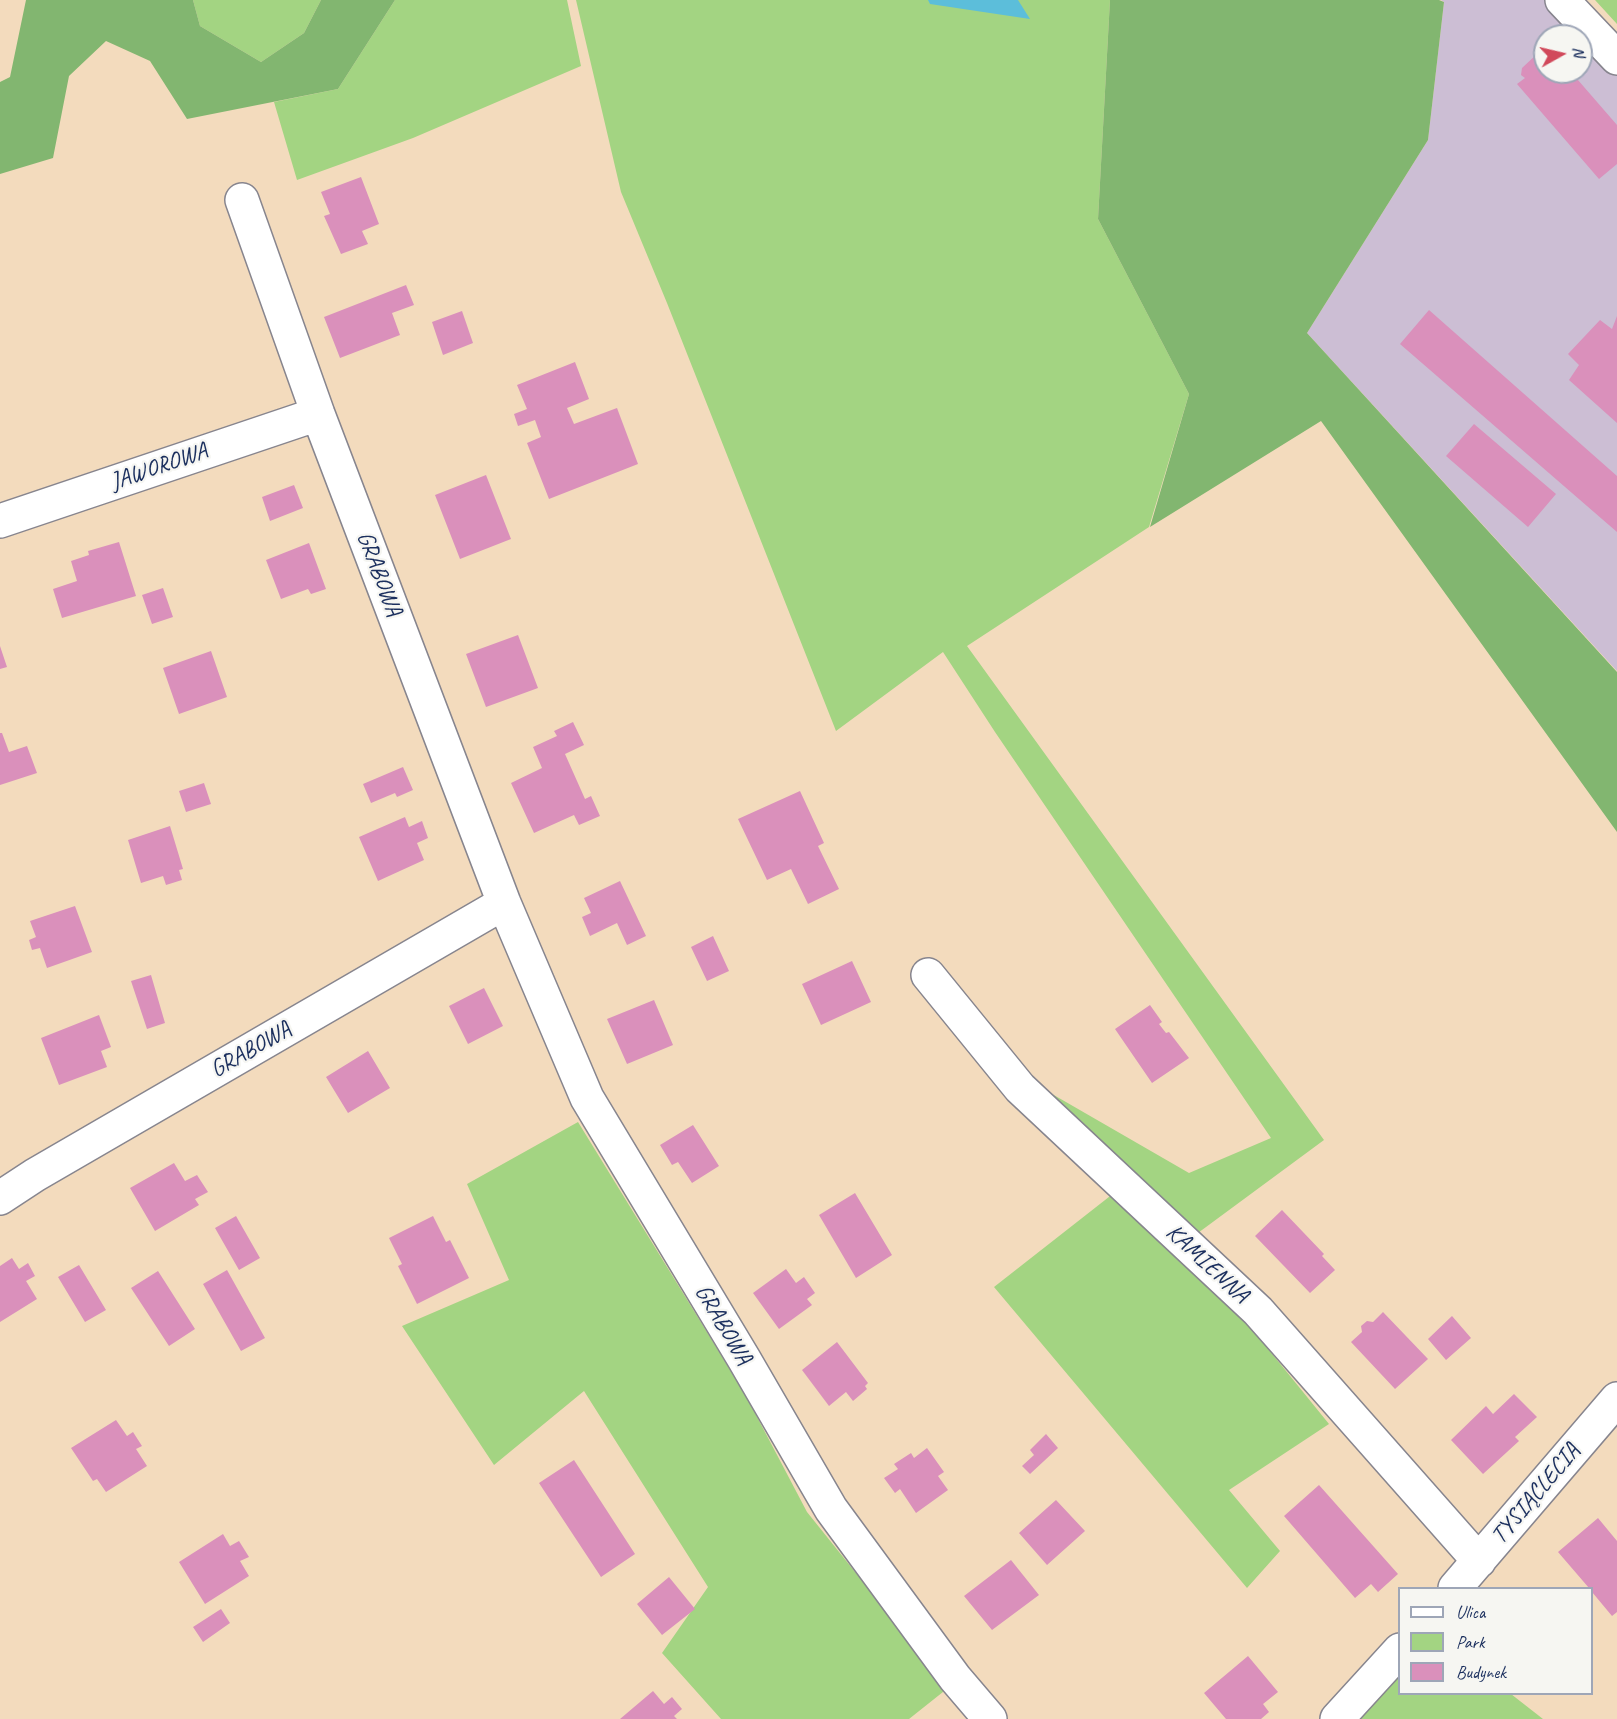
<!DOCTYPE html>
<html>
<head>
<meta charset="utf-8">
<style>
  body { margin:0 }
  #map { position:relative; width:1617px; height:1719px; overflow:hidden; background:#f3dbbd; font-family:Caveat,sans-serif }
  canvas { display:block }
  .legend { position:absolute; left:1398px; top:1587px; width:195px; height:108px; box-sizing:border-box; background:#f6f6f2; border:2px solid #9ea6b7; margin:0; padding:8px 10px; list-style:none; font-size:18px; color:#1b2f5e }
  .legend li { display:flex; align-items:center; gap:12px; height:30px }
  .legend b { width:30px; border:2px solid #9ea6b7 }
  .north { position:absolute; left:1533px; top:24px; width:60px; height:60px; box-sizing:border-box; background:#f6f6f2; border:2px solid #9ea6b7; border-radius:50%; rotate:82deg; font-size:16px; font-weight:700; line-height:24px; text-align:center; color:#1b2f5e }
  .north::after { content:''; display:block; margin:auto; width:21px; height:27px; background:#d1495b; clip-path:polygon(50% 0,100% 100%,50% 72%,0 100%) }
</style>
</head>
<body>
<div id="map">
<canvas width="1617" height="1719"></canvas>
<ul class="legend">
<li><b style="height:8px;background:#fff"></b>Ulica</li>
<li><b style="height:16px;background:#a3d482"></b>Park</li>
<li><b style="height:16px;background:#da90bb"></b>Budynek</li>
</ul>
<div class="north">N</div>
</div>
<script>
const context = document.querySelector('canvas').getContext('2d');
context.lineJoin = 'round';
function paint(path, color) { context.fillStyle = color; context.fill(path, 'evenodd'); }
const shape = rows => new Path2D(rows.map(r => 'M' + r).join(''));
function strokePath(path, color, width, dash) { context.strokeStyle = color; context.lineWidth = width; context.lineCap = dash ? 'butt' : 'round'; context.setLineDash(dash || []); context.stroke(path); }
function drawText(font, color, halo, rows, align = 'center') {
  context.font = font + ' Caveat,sans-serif'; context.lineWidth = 4.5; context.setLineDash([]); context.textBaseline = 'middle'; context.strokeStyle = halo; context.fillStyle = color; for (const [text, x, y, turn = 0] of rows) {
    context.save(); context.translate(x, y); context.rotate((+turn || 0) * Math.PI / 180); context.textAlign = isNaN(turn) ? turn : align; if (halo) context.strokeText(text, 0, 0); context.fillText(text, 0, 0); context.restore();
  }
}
paint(shape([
  [1441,0,1562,0,1617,58,1617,671,1307,333,1428,140,1444,2],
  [1545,36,1581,36,1581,72,1545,72]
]), '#ccbed4');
paint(shape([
  [193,0,321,0,304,33,261,62,200,26],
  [395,0,567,0,581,66,413,138,297,180,274,102,338,89],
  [576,0,1110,0,1098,219,1189,394,1149,527,967,646,1324,1140,1183,1244,1329,1424,1229,1490,1280,1551,1247,1588,994,1287,1114,1193,1033,1083,1189,1173,1271,1138,995,732,943,652,836,731,667,303,621,192],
  [1595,0,1617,0,1617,24],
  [578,1122,745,1394,807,1512,948,1688,909,1719,721,1719,662,1653,708,1587,584,1391,494,1465,402,1326,509,1280,467,1184],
  [1399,1673,1400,1694,1511,1694,1543,1719,1358,1719]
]), '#a3d482');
paint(shape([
  [26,0,193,0,200,26,261,62,304,33,321,0,395,0,338,89,187,119,150,61,106,41,69,76,53,158,0,174,0,82,10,77],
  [1110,0,1439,0,1444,2,1428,140,1307,333,1617,672,1617,832,1321,421,1150,527,1189,394,1098,219]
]), '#82b670');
paint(shape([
  [928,0,1018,0,1030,19,930,4]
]), '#5cbeda');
paint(shape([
  [1537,54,1545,55,1545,72,1571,72,1617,125,1617,164,1599,179,1517,84,1525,78,1521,75,1522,68],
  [361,177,379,224,362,231,368,244,341,254,324,216,330,214,321,192],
  [406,285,414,305,392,313,400,335,340,358,324,317],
  [1429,310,1617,476,1617,532,1400,344],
  [462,311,473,343,443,355,432,322],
  [1617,316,1617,423,1569,380,1579,365,1568,354,1600,320,1612,329],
  [575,362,589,399,567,408,574,424,617,408,638,464,549,499,527,443,541,437,535,420,518,426,514,414,527,409,517,385],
  [1474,424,1556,494,1528,527,1446,456],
  [486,475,511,539,460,559,435,495],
  [294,485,303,508,270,521,262,497],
  [119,542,136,596,62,618,53,589,77,581,71,561,89,555,88,551],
  [309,543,326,589,311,594,308,589,281,599,266,560],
  [163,588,173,617,152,624,142,595],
  [518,635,538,688,486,707,466,654],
  [0,646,7,667,0,669],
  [211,651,227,697,179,714,163,668],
  [573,722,584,745,565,754,585,799,591,796,600,816,579,825,574,815,534,833,511,783,542,768,533,747,557,736,554,731],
  [0,733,2,733,9,752,27,746,37,773,0,785],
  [403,767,413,790,397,797,395,793,371,803,363,784],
  [204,783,211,804,186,812,179,791],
  [800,791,824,843,818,846,839,889,808,904,791,869,767,880,738,819],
  [405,817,409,827,422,821,428,838,417,843,424,860,378,881,359,837],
  [170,826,183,869,179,870,182,880,166,885,163,876,141,883,128,840],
  [620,881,646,936,627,945,617,923,590,936,582,917,591,913,584,898],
  [75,906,92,952,47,968,40,948,32,950,29,940,36,937,30,921],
  [713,936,729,971,707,981,691,947],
  [852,961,871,1002,821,1025,802,984],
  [151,975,165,1023,147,1029,131,981],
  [484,988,503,1026,468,1044,449,1006],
  [654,1000,673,1045,627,1064,607,1019],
  [1150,1005,1162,1022,1159,1024,1166,1033,1169,1032,1189,1058,1152,1083,1115,1029],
  [99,1015,111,1047,101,1051,107,1067,59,1085,41,1038],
  [368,1051,390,1088,348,1113,326,1077],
  [693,1125,719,1166,692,1183,678,1162,672,1165,660,1145],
  [174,1163,185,1181,197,1175,208,1192,195,1199,199,1205,155,1231,130,1188],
  [855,1193,892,1255,856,1278,819,1215],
  [1282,1210,1324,1254,1322,1256,1335,1270,1310,1293,1255,1236],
  [236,1216,260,1258,239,1270,215,1228],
  [433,1216,446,1242,450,1240,469,1278,417,1304,398,1266,402,1264,389,1238],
  [12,1258,19,1269,28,1263,35,1276,26,1281,37,1299,0,1322,0,1266],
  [79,1265,106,1310,85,1322,58,1277],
  [786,1269,796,1283,804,1277,815,1293,807,1299,812,1305,779,1329,753,1293],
  [227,1270,265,1338,241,1351,203,1284],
  [158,1271,195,1329,169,1346,131,1288],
  [1383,1312,1428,1359,1395,1389,1351,1342,1362,1332,1361,1326,1367,1321,1373,1322],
  [1452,1316,1471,1338,1446,1360,1428,1339],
  [837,1342,868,1383,865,1386,867,1389,853,1401,846,1392,829,1406,802,1370],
  [1514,1394,1537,1417,1515,1437,1519,1441,1483,1474,1451,1440,1486,1406,1493,1414],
  [116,1420,127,1436,133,1432,142,1446,136,1449,147,1466,106,1492,97,1479,93,1481,71,1448],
  [1046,1434,1058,1448,1030,1474,1022,1466,1034,1455,1030,1450],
  [927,1448,944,1472,938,1476,948,1490,916,1513,900,1489,895,1493,884,1478,898,1469,894,1464,911,1453,914,1458],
  [574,1460,635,1554,601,1577,539,1483],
  [1319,1485,1398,1574,1378,1592,1371,1584,1355,1598,1284,1516],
  [1056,1500,1085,1531,1047,1565,1019,1533],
  [1598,1518,1617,1541,1617,1612,1612,1616,1592,1592,1592,1588,1589,1588,1558,1552],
  [223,1534,230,1546,239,1541,249,1557,240,1561,249,1576,205,1604,179,1562],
  [1011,1560,1039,1595,992,1630,964,1596],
  [669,1577,695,1609,662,1635,637,1604],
  [221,1609,230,1623,203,1642,193,1627],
  [1248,1656,1278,1692,1263,1704,1269,1712,1261,1719,1226,1719,1204,1693],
  [653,1691,664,1704,672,1697,682,1709,674,1716,677,1719,620,1719]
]), '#da90bb');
const street = shape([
  [1562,0,1617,58],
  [242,200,318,414,504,903,587,1098,744,1359,831,1509,955,1678,990,1719],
  [0,521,318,414],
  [928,975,1020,1088,1258,1311,1479,1561],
  [0,1198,35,1175,504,903],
  [1455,1588,1617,1399],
  [1337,1719,1400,1650]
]);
strokePath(street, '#87858e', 36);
strokePath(street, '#fff', 33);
drawText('24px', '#1b2f5e', '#f6f6f2', [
  ["JAWOROWA",159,467,-19],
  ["GRABOWA",379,574,69],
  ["GRABOWA",251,1050,-30],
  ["KAMIENNA",1207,1264,43],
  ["GRABOWA",723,1325,59],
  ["TYSIĄCLECIA",1536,1494,-50]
]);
</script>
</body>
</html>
